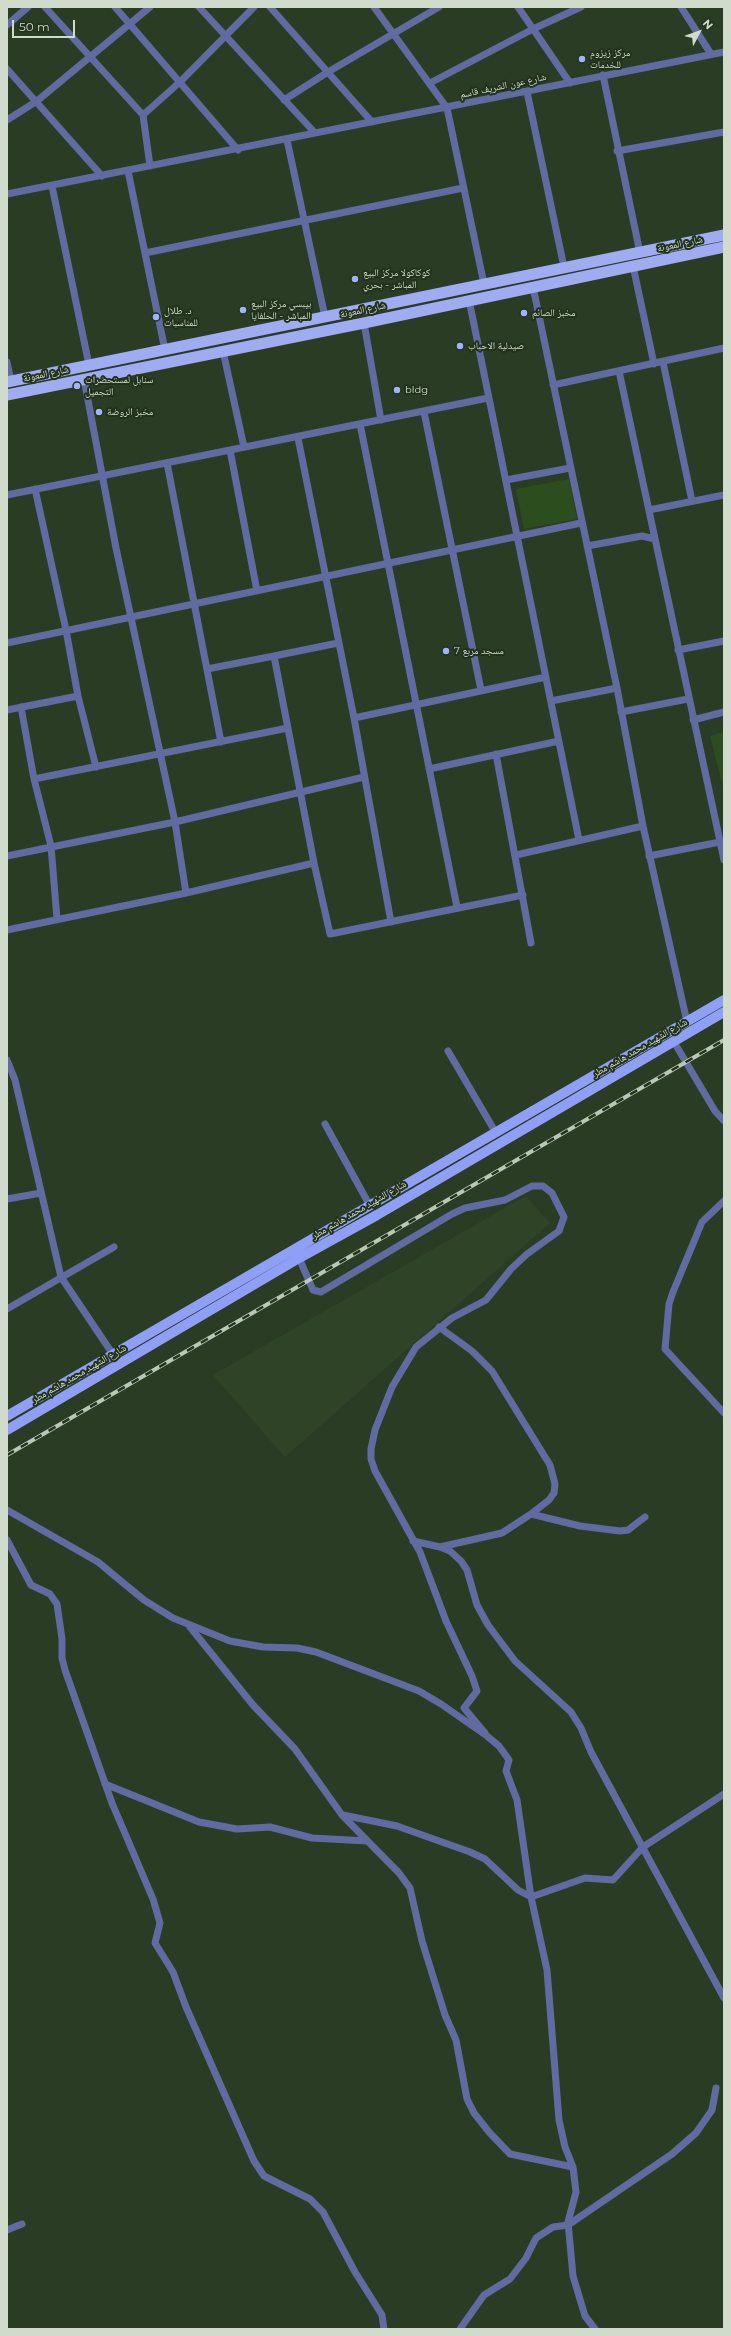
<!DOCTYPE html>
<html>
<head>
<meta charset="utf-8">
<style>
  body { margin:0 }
  #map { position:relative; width:731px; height:2336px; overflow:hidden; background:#2b3c25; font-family:Montserrat,sans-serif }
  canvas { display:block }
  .frame { position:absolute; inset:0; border:8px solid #d0dbcc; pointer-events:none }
  .north { position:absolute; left:679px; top:12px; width:40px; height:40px; -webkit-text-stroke:3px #22321b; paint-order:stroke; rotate:49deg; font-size:11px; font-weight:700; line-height:16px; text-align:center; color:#d0dbcc }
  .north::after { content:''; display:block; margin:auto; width:14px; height:18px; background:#d0dbcc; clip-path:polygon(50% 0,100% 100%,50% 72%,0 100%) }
  .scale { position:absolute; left:12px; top:20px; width:63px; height:18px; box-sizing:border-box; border:2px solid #d0dbcc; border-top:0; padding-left:5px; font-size:12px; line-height:14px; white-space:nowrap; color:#d0dbcc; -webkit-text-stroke:3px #22321b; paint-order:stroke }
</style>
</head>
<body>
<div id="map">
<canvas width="731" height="2336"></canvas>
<div class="frame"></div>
<div class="north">N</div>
<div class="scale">50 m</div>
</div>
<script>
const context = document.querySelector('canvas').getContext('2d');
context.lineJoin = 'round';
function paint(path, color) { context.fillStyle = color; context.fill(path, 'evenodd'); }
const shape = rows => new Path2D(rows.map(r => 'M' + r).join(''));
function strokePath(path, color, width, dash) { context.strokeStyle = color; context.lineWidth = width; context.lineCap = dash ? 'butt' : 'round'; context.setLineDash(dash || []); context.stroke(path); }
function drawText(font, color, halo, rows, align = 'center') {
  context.font = font + ' Montserrat,"Noto Naskh Arabic",sans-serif'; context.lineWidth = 4; context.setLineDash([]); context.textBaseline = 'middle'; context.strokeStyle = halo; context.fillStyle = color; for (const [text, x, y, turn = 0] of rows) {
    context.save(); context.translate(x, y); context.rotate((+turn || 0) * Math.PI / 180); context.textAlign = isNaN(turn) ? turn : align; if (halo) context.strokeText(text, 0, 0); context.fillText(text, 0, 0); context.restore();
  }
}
paint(shape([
  [526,1196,550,1223,285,1457,213,1375]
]), '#2f4427');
paint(shape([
  [569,479,577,519,524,529,516,489],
  [724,732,724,790,710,736]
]), '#2c4d1e');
strokePath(shape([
  [45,7,143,115,181,81,254,7],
  [115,7,238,150],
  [199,7,315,133],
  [270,7,372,122],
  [374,7,447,108,484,284],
  [518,7,570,83],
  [681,7,711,54],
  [7,25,28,7],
  [7,69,102,176],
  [603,75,640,253],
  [430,83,533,29,581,7],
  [527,92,564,267],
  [284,100,328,72,439,7],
  [143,115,150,166],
  [7,120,37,101,150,7],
  [287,140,325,317],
  [617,151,724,132],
  [128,171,165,350],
  [52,186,89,365],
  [7,194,724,52],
  [145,253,463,188],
  [633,266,654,364],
  [533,287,617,688,643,826,687,1022],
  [469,300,579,840],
  [364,323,381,420],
  [223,351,244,447],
  [7,362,11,381],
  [663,362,692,501],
  [619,371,724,860],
  [84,379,116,548,175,822,186,893],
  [553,385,724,348],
  [424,412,481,690],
  [360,424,457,907],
  [298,438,354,718,391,922],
  [230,450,257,591],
  [167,463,221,742],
  [506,480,570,468],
  [35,489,66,630,78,696,96,767],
  [7,495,488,398],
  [649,510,724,495],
  [587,546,642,536,655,539],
  [7,643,581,523],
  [338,643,274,656,314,863,330,934,523,895],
  [678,650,724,641],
  [207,669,274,656],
  [551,701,617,688],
  [21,707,34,779,51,846,57,919],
  [7,710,78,696],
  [621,712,688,699],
  [354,718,546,677],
  [693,720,724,712],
  [496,754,531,943],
  [429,769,559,741],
  [34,779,288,728],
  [516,855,643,826],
  [7,856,175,822,364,777],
  [649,856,720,842],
  [7,930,186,893,314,863],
  [674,1042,715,1111,724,1121],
  [448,1051,496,1133],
  [7,1060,15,1080,61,1277,114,1356],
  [325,1124,370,1206],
  [7,1199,41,1193],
  [724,1201,702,1222,673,1292,669,1304,665,1349,724,1413],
  [299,1258,313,1290,321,1292,452,1214,465,1208,505,1200,532,1186,543,1186,552,1193,564,1217,559,1231,527,1254,511,1269,486,1300,452,1318,416,1347,392,1387,375,1430,371,1449,371,1459,375,1471,420,1552,446,1621,472,1676,477,1691,464,1708,485,1733],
  [7,1309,114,1247],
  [439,1327,472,1351,492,1371,550,1465,555,1484,554,1493,549,1500,531,1514],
  [7,1510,98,1562,144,1600,173,1618,230,1641,263,1647,297,1648,316,1652,419,1691,441,1704,487,1736,499,1746,509,1760,506,1771,517,1800,531,1897,547,1970,559,2120,565,2147,573,2167,576,2192,568,2222,573,2276,585,2316,595,2329],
  [7,1540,31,1585,50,1594,57,1604,62,1639,62,1658,65,1670,112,1803,153,1899,160,1923,155,1943,173,1972,186,2007,254,2161,264,2176,310,2199,323,2212,355,2272,382,2315,384,2329],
  [413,1541,440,1547,450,1551,461,1561,467,1570,477,1605,488,1625,515,1661,571,1712,581,1728,591,1752,724,1998],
  [440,1547,502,1533,531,1514,580,1526,620,1531,628,1530,645,1517],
  [190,1627,253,1705,295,1749,342,1815,399,1873,410,1888,422,1941,445,2015,456,2040,467,2099,474,2113,489,2132,510,2154,573,2167],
  [105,1784,199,1822,237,1829,270,1827,312,1838,367,1841],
  [343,1815,397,1826,470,1852,485,1859,518,1890,531,1897,585,1878,613,1880,643,1847,724,1794],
  [7,2230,22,2224],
  [460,2329,484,2295,510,2279,526,2258,536,2238,553,2227,568,2225,672,2154,696,2133,712,2110,716,2088]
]), '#616ba1', 7);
strokePath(shape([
  [7,1416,724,1000],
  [7,1430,299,1258,377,1215,724,1012]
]), '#909ff6', 10);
strokePath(shape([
  [7,382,724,235],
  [7,395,364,323,724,247]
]), '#9facf2', 11);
const rail = shape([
  [7,1455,724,1040]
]);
strokePath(rail, '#bbc7b7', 4);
strokePath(rail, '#22321b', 2.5, [8]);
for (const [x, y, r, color] of [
  [582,59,4,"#a4b2fc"],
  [355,279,4,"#a4b2fc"],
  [243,310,4,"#a4b2fc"],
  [524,313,4,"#a4b2fc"],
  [156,317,4,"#a4b2fc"],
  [460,346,4,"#a4b2fc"],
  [77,386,4,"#a4b2fc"],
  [397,390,4,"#a4b2fc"],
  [99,412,4,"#a4b2fc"],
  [446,651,4,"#a4b2fc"]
]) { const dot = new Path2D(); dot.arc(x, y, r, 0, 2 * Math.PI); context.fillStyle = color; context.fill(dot); strokePath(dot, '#22321b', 1.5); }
drawText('10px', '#d0dbcc', '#22321b', [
  ["مركز زيزوم",590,53],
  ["للخدمات",590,65],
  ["كوكاكولا مركز البيع",363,273],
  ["المباشر - بحري",363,285],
  ["بيبسي مركز البيع",251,304],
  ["المباشر - الحلفايا",251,316],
  ["د. طلال",164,311],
  ["للمناسبات",164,323],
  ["مخبز الصائم",532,313],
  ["صيدلية الاحباب",468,346],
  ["سنابل لمستحضرات",85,380],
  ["التجميل",85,392],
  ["bldg",405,390],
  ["مخبز الروضة",107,412],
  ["مسجد مربع 7",454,651]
], 'left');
drawText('10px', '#d0dbcc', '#22321b', [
  ["شارع عون الشريف قاسم",503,86,-12],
  ["شارع المعونة",680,244,-12],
  ["شارع المعونة",363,310,-12],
  ["شارع المعونة",46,374,-12],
  ["شارع الشهيد محمد هاشم مطر",640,1048,-30],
  ["شارع الشهيد محمد هاشم مطر",359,1210,-30],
  ["شارع الشهيد محمد هاشم مطر",79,1374,-30]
]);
</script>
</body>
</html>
